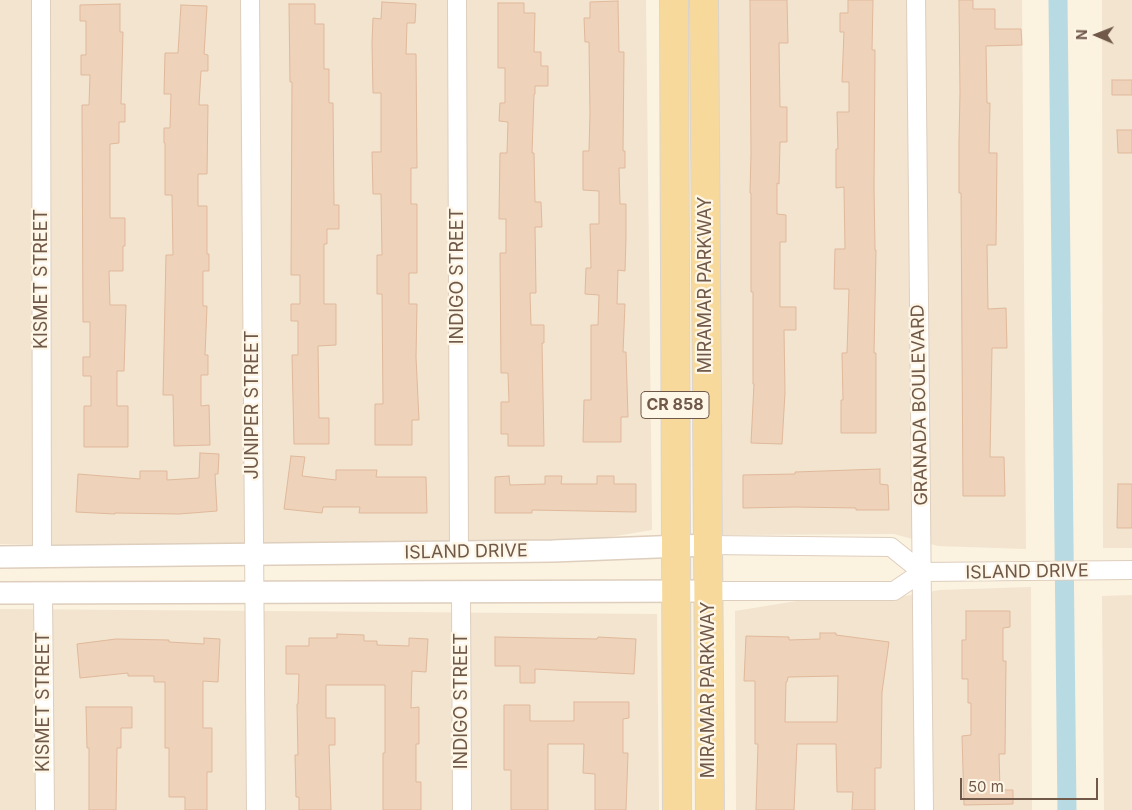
<!DOCTYPE html>
<html>
<head>
<meta charset="utf-8">
<style>
  body { margin:0 }
  #map { position:relative; width:1132px; height:810px; overflow:hidden; background:#fbf2e0; font-family:Inter,sans-serif }
  canvas { display:block }
  .north { position:absolute; left:1072px; top:10px; width:50px; height:50px; -webkit-text-stroke:4px #fef6e6; paint-order:stroke; rotate:271deg; font-size:14px; font-weight:700; line-height:20px; text-align:center; color:#705949 }
  .north::after { content:''; display:block; margin:auto; width:18px; height:22px; background:#705949; clip-path:polygon(50% 0,100% 100%,50% 72%,0 100%) }
  .scale { position:absolute; left:960px; top:778px; width:138px; height:22px; box-sizing:border-box; border:2px solid #705949; border-top:0; padding-left:6px; font-size:15px; line-height:18px; white-space:nowrap; color:#705949; -webkit-text-stroke:4px #fef6e6; paint-order:stroke }
</style>
</head>
<body>
<div id="map">
<canvas width="1132" height="810"></canvas>
<div class="north">N</div>
<div class="scale">50 m</div>
</div>
<script>
const context = document.querySelector('canvas').getContext('2d');
context.lineJoin = 'round';
function paint(path, color) { context.fillStyle = color; context.fill(path, 'evenodd'); }
const shape = rows => new Path2D(rows.map(r => 'M' + r).join(''));
function strokePath(path, color, width, dash) { context.strokeStyle = color; context.lineWidth = width; context.lineCap = dash ? 'butt' : 'round'; context.setLineDash(dash || []); context.stroke(path); }
function drawText(font, color, halo, rows, align = 'center') {
  context.font = font + ' Inter,sans-serif'; context.lineWidth = 4.5; context.setLineDash([]); context.textBaseline = 'middle'; context.strokeStyle = halo; context.fillStyle = color; for (const [text, x, y, turn = 0] of rows) {
    context.save(); context.translate(x, y); context.rotate((+turn || 0) * Math.PI / 180); context.textAlign = isNaN(turn) ? turn : align; if (halo) context.strokeText(text, 0, 0); context.fillText(text, 0, 0); context.restore();
  }
}
paint(shape([
  [0,0,646,0,652,530,542,548,0,544],
  [716,0,1022,0,1026,549,938,546,894,534,723,535],
  [1102,0,1132,0,1132,548,1103,548],
  [1031,587,1032,810,736,810,735,611,822,597,894,598,940,590],
  [1132,595,1132,810,1104,810,1102,596],
  [0,609,657,614,659,810,0,810]
]), '#f2e4cf');
strokePath(shape([
  [1058,0,1067,810]
]), '#b7dae3', 19);
const building = shape([
  [750,0,787,0,788,43,779,43,780,107,787,107,787,142,780,142,779,184,777,183,777,214,786,215,786,242,780,242,780,307,796,307,796,330,784,330,785,393,782,444,751,443,754,384,753,384,753,292,751,292,751,193,750,193,751,154,750,0],
  [848,0,873,0,872,50,875,50,874,187,875,250,876,250,874,353,876,353,876,433,841,433,841,400,843,400,842,353,847,353,849,289,834,289,835,249,845,249,844,187,836,188,836,149,838,149,837,112,849,112,849,82,842,82,844,32,840,32,840,13,848,13,848,0],
  [959,0,973,0,973,9,995,9,995,29,1021,29,1022,45,986,46,987,103,990,103,989,153,997,153,996,245,987,245,988,309,1006,308,1007,348,992,348,990,457,1004,457,1005,496,963,496,961,193,959,193,959,142,960,93,959,0],
  [618,1,619,52,624,52,623,151,625,151,625,168,619,168,620,204,626,204,626,237,625,271,618,270,617,304,625,304,623,352,626,352,628,417,621,417,621,442,583,442,584,400,591,400,591,325,598,325,599,295,585,294,586,268,591,268,590,224,599,224,599,191,583,190,583,151,589,151,590,114,589,42,585,42,584,18,590,18,590,2,618,1],
  [382,2,416,4,415,23,407,23,406,54,416,54,417,168,411,168,411,204,417,204,417,273,409,273,409,304,417,304,416,357,419,420,412,420,412,445,375,445,375,404,383,404,382,294,377,294,377,255,382,255,381,194,373,194,372,152,381,152,381,93,373,93,372,43,373,18,381,19,382,2],
  [498,3,524,3,524,13,535,13,534,52,541,52,541,66,548,66,548,86,535,86,535,94,534,94,532,153,534,153,535,202,541,202,542,227,535,227,536,293,530,293,531,325,544,325,544,343,542,343,544,446,508,446,508,434,501,434,501,402,509,402,508,373,501,373,500,253,506,253,506,219,499,219,500,153,507,153,508,122,499,121,500,103,505,103,505,68,498,68,498,3],
  [120,4,120,32,123,32,121,104,125,104,125,122,119,122,119,143,110,144,110,218,125,218,125,246,123,246,123,271,109,271,110,305,126,305,124,371,117,371,117,406,128,406,128,447,84,447,84,406,91,406,91,376,83,376,83,357,90,357,90,322,83,322,82,105,89,105,90,75,81,75,81,55,86,55,86,21,80,21,80,5,120,4],
  [289,4,315,4,315,24,324,24,324,69,329,69,329,103,333,103,334,205,339,205,339,229,327,229,327,244,324,244,324,304,336,304,336,345,318,346,319,418,329,418,329,444,294,444,292,355,298,355,298,321,291,321,291,304,300,304,300,275,291,275,292,82,290,82,289,4],
  [181,5,207,6,204,54,208,55,208,71,201,71,199,105,208,105,207,174,198,174,198,206,207,206,207,254,209,254,209,271,203,271,203,306,207,306,205,355,208,355,208,375,201,375,201,406,209,405,210,445,174,446,173,395,163,395,166,255,173,255,172,195,165,195,165,143,164,143,164,128,170,128,171,94,164,94,165,53,178,53,181,5],
  [1112,80,1132,80,1132,95,1112,95,1112,80],
  [1117,130,1132,130,1132,153,1118,153,1117,130],
  [200,453,219,454,218,474,215,474,217,511,179,514,115,513,115,514,76,512,78,474,140,479,140,471,167,471,167,480,199,478,200,453],
  [291,456,305,457,302,476,336,480,336,470,377,470,376,477,426,477,427,513,359,513,360,507,323,507,322,513,284,509,291,456],
  [880,469,880,484,888,485,889,510,856,510,856,508,795,507,743,508,743,475,795,474,795,472,880,469],
  [509,476,510,485,545,484,545,476,562,476,561,484,597,484,597,476,614,476,614,484,636,484,636,512,532,510,532,513,495,513,495,477,509,476],
  [1118,484,1132,484,1132,528,1117,528,1118,484],
  [966,611,1010,611,1010,627,1003,628,1003,661,1006,661,1005,754,999,754,1000,790,1013,790,1013,804,964,805,962,736,971,735,971,703,968,703,968,679,962,679,962,640,966,640,966,611],
  [820,633,836,633,836,635,889,642,882,692,881,768,875,768,875,810,852,810,853,792,837,792,836,744,797,744,794,810,756,810,758,744,755,744,755,681,744,681,746,636,789,637,789,640,820,639,820,633],
  [838,676,837,722,785,722,786,682,787,682,788,677,838,676],
  [337,634,364,635,364,641,377,641,377,645,409,646,409,638,428,639,426,672,412,671,411,708,419,707,419,744,416,744,416,782,421,782,421,810,383,810,383,753,385,753,385,685,326,685,326,718,335,718,335,745,329,745,331,810,299,810,299,797,296,797,295,755,298,755,297,704,298,704,299,674,286,674,286,646,309,646,309,638,337,638,337,634],
  [495,637,597,639,598,637,636,639,634,674,535,669,535,683,520,683,520,666,495,666,495,637],
  [204,638,220,639,218,682,203,681,203,728,212,728,212,772,207,772,207,810,185,810,185,797,169,797,169,748,165,748,165,682,154,682,154,676,128,676,128,673,80,678,77,644,116,639,169,640,169,642,204,644,204,638],
  [574,702,629,702,629,718,623,719,623,753,628,753,626,810,595,810,595,774,583,773,584,744,548,744,548,810,511,810,511,770,504,770,504,705,530,705,530,721,574,721,574,702],
  [86,707,132,707,132,728,121,728,121,748,117,748,116,810,89,810,89,748,87,748,86,707]
]);
paint(building, '#efd2ba');
strokePath(building, '#e0b99b', 1);
const minor = shape([
  [41,0,42,557],
  [250,0,256,810],
  [457,0,459,552],
  [916,0,924,810],
  [708,545,891,547,922,572],
  [708,591,894,591,922,572,1132,570],
  [461,593,462,810],
  [43,594,45,810]
]);
const tertiary = shape([
  [0,557,553,551,708,545],
  [0,593,708,591]
]);
const primary = shape([
  [674,0,677,810],
  [704,0,710,810]
]);
strokePath(minor, '#decebd', 20);
strokePath(tertiary, '#decebd', 24);
strokePath(primary, '#dad4d0', 30);
strokePath(minor, '#fff', 18);
strokePath(tertiary, '#fff', 21);
strokePath(primary, '#f7da9b', 28);
for (const [x, y, w] of [
  [675,405,68]
]) { const box = new Path2D(); box.roundRect(x - w / 2, y - 13.5, w, 27, 4); context.fillStyle = '#fef6e6'; context.fill(box); strokePath(box, '#705949', 1); }
drawText('bold 16px', '#705949', null, [
  ["CR 858",675,405]
]);
drawText('18px', '#705949', '#fef6e6', [
  ["INDIGO STREET",458,276,-90],
  ["KISMET STREET",42,279,-90],
  ["MIRAMAR PARKWAY",706,285,-90],
  ["JUNIPER STREET",253,405,-90],
  ["GRANADA BOULEVARD",920,405,-91],
  ["ISLAND DRIVE",466,552,-1],
  ["ISLAND DRIVE",1027,572,-1],
  ["MIRAMAR PARKWAY",709,690,-90],
  ["INDIGO STREET",462,701,-90],
  ["KISMET STREET",44,702,-90]
]);
</script>
</body>
</html>
